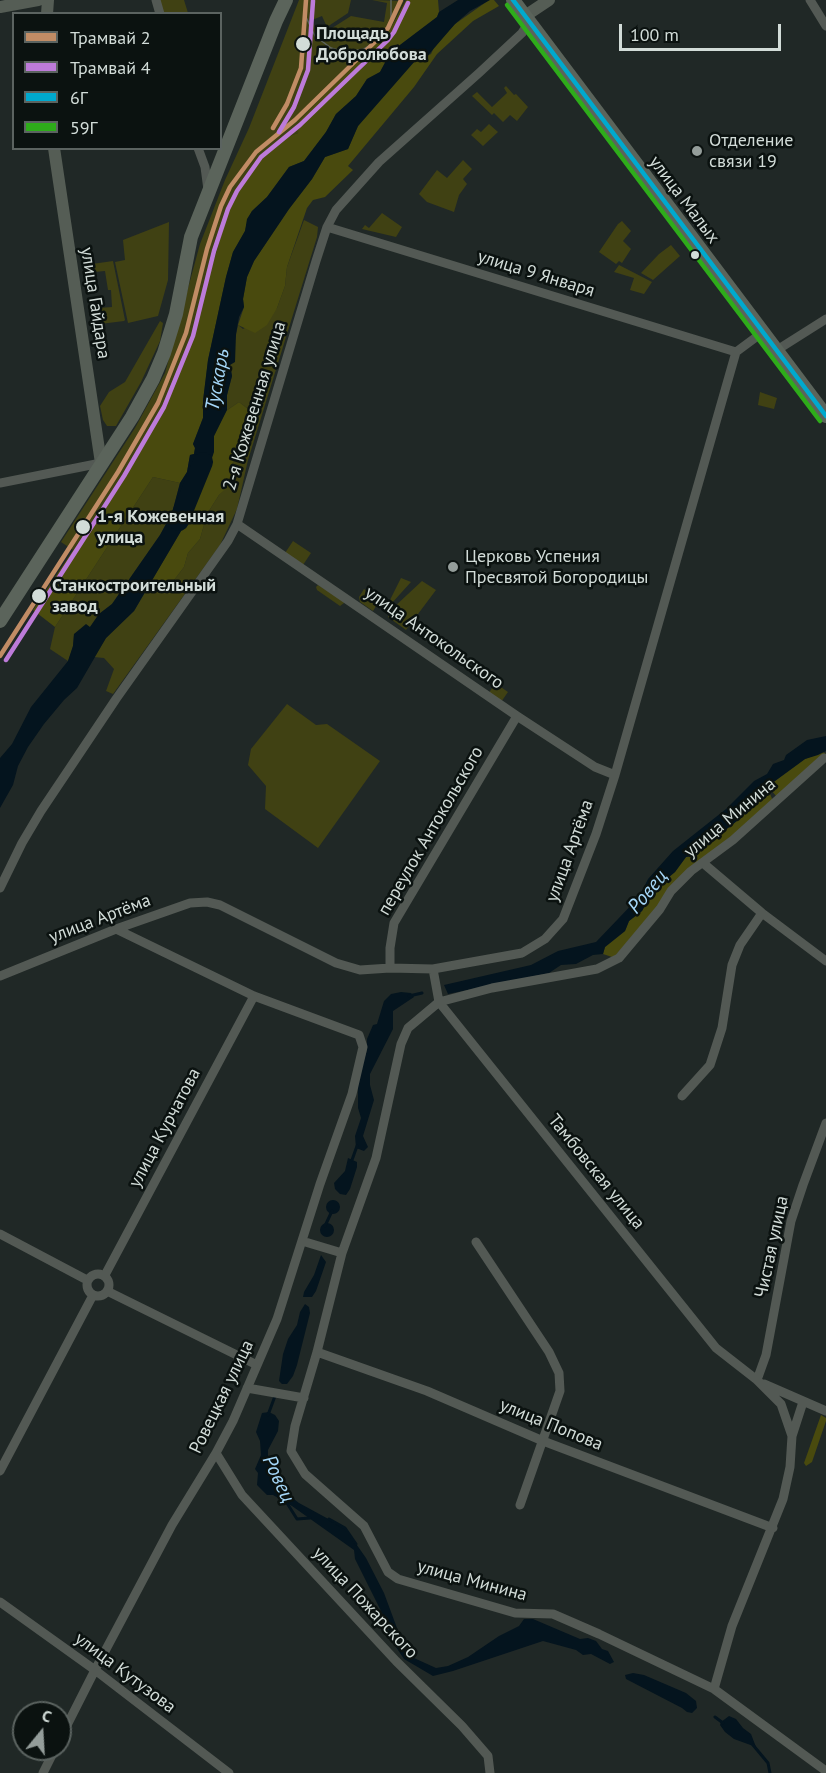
<!DOCTYPE html>
<html>
<head>
<meta charset="utf-8">
<style>
  body { margin:0 }
  #map { position:relative; width:826px; height:1773px; overflow:hidden; background:#202826; font-family:"PT Sans",sans-serif }
  canvas { display:block }
  .legend { position:absolute; left:12px; top:12px; width:210px; height:138px; box-sizing:border-box; background:#0b1210; border:2px solid #5b6360; margin:0; padding:8px 10px; list-style:none; font-size:18px; color:#d2dcd8 }
  .legend li { display:flex; align-items:center; gap:12px; height:30px }
  .legend b { width:30px; border:2px solid #5b6360 }
  .north { position:absolute; left:12px; top:1701px; width:60px; height:60px; box-sizing:border-box; background:#0b1210; border:2px solid #5b6360; border-radius:50%; rotate:18deg; font-size:16px; font-weight:700; line-height:24px; text-align:center; color:#d2dcd8 }
  .north::after { content:''; display:block; margin:auto; width:21px; height:27px; background:#949d9a; clip-path:polygon(50% 0,100% 100%,50% 72%,0 100%) }
  .scale { position:absolute; left:619px; top:24px; width:162px; height:27px; box-sizing:border-box; border:3px solid #d2dcd8; border-top:0; padding-left:8px; font-size:18px; line-height:21px; white-space:nowrap; color:#d2dcd8; -webkit-text-stroke:4px #0b1210; paint-order:stroke }
</style>
</head>
<body>
<div id="map">
<canvas width="826" height="1773"></canvas>
<ul class="legend">
<li><b style="height:8px;background:#c18c65"></b>Трамвай 2</li>
<li><b style="height:8px;background:#bd7bd9"></b>Трамвай 4</li>
<li><b style="height:8px;background:#00a9ce"></b>6Г</li>
<li><b style="height:8px;background:#2eac1a"></b>59Г</li>
</ul>
<div class="north">С</div>
<div class="scale">100 m</div>
</div>
<script>
const context = document.querySelector('canvas').getContext('2d');
context.lineJoin = 'round';
function paint(path, color) { context.fillStyle = color; context.fill(path, 'evenodd'); }
const shape = rows => new Path2D(rows.map(r => 'M' + r).join(''));
function strokePath(path, color, width, dash) { context.strokeStyle = color; context.lineWidth = width; context.lineCap = dash ? 'butt' : 'round'; context.setLineDash(dash || []); context.stroke(path); }
function drawText(font, color, halo, rows, align = 'center') {
  context.font = font + ' "PT Sans",sans-serif'; context.lineWidth = 5; context.setLineDash([]); context.textBaseline = 'middle'; context.strokeStyle = halo; context.fillStyle = color; for (const [text, x, y, turn = 0] of rows) {
    context.save(); context.translate(x, y); context.rotate((+turn || 0) * Math.PI / 180); context.textAlign = isNaN(turn) ? turn : align; if (halo) context.strokeText(text, 0, 0); context.fillText(text, 0, 0); context.restore();
  }
}
paint(shape([
  [159,0,184,0,188,13,163,13],
  [299,0,351,0,348,13,327,27,322,16,312,20,319,37,330,33,329,30,351,16,384,22,387,3,372,0,404,1,390,29,298,133,284,138,262,155,244,180,229,209,189,344,171,394,142,447,73,550,61,542,135,428,165,373,200,244,225,180,249,128],
  [506,86,514,95,516,94,528,107,517,121,510,115,503,122,494,113,492,115,472,96,477,92,492,107,507,93,504,88],
  [489,124,498,132,483,146,471,135,477,129,481,132],
  [463,160,472,169,463,179,467,184,459,195,454,212,427,202,419,194,437,170,447,178],
  [382,213,402,227,396,237,362,229,365,225,369,228],
  [304,220,318,227,317,237,248,460,237,509,220,545,113,694,106,691,114,669,104,658,94,657,106,638,134,611,152,580,168,588,184,567,188,553,200,539,207,514,219,495,229,485,234,456,248,409,239,402,226,411,227,395,232,376,230,365,238,325,243,329,277,308,285,286,287,267],
  [622,221,631,231,623,241,631,249,622,263,619,261,616,264,599,252,618,224],
  [169,222,168,280,158,316,128,323,115,262,125,260,123,240],
  [671,245,680,256,653,280,641,273,659,254],
  [113,261,125,320,124,321,100,324,99,308,112,307,111,290,108,290,105,271,94,272,92,264],
  [619,265,652,282,644,294,630,290,634,278,614,272],
  [160,321,163,323,160,341,141,382,116,426,107,426,103,420,100,406,109,392,125,382],
  [760,392,777,398,774,409,758,405],
  [153,477,180,483,172,513,160,535,112,604,99,614,90,627,74,634,73,646,68,661,50,649,55,627],
  [293,541,311,553,303,565,285,553],
  [401,578,411,582,391,604,389,602],
  [422,581,436,590,406,630,388,617,393,608],
  [318,585,344,601,344,603,340,606,317,590,316,587],
  [364,589,380,600,373,611,360,602,359,597],
  [495,683,508,692,501,702,489,693],
  [287,704,316,725,327,724,380,761,318,848,265,809,266,786,248,765,251,749]
]), '#404113');
paint(shape([
  [406,0,438,0,439,12,437,17,400,45,387,59,380,72,367,79,356,96,336,114,326,132,304,161,289,167,267,197,252,211,248,219,245,231,233,252,226,277,208,360,203,401,203,418,193,444,195,448,194,454,190,455,187,472,180,483,153,477,55,627,33,610,142,447,171,394,189,344,229,209,244,180,262,155,284,138,298,133,300,120,390,29],
  [489,0,494,0,499,6,473,21,437,54,414,87,348,166,353,170,325,197,313,200,307,208,287,267,285,286,277,308,267,325,255,333,238,325,244,307,243,299,247,277,254,261,289,209,312,179,325,157,348,149,358,126,414,62,431,54,435,45,455,24],
  [239,402,248,409,234,456,229,486,219,495,207,514,200,539,188,553,184,567,168,588,152,580,184,526,192,507,189,497,195,482,213,452,214,436,226,411],
  [823,752,826,754,777,797,770,789,768,789,773,801,658,906,616,955,612,957,603,954,605,947,625,931,629,921,642,911,648,900,663,882,675,872,686,857,696,855,705,846,742,817,764,789,805,759],
  [821,1415,826,1418,826,1421,812,1462,806,1466,804,1463]
]), '#494a0e');
paint(shape([
  [458,0,490,0,470,11,455,24,424,60,414,62,358,126,348,149,325,157,312,179,289,209,254,261,247,277,243,299,244,307,239,317,236,334,235,362,230,365,232,376,227,395,227,410,214,436,214,452,207,473,201,480,195,482,189,497,192,507,184,526,134,611,106,638,77,688,64,700,44,724,28,747,18,766,13,785,0,808,0,758,12,744,31,707,68,661,73,646,74,634,86,624,90,627,99,614,112,604,160,535,172,513,180,483,187,472,190,455,194,454,195,448,193,444,203,418,203,401,208,360,226,277,233,252,245,231,247,219,252,211,267,197,289,167,304,161,326,132,336,114,356,96,367,79,380,72,387,59,400,45,437,17,439,12],
  [826,736,826,751,818,755,805,759,764,789,742,817,705,846,696,855,686,857,675,872,663,882,648,900,642,911,629,921,625,931,605,947,603,954,593,955,576,964,561,965,549,973,448,994,444,985,531,965,558,951,596,942,639,897,648,879,673,851,726,809,754,781,767,774,773,764,784,760,786,755,807,740],
  [401,992,411,993,414,997,393,1011,393,1029,370,1074,370,1085,374,1100,363,1136,368,1147,364,1151,356,1148,355,1136,361,1118,358,1108,358,1080,367,1050,367,1039,373,1025,377,1024,384,1001,391,994],
  [348,1158,357,1162,357,1167,350,1189,346,1195,340,1194,335,1189,334,1183,345,1171],
  '326 1207a7 7 0 1 1 14 0a7 7 0 1 1-14 0Z',
  '320 1230a7 7 0 1 1 14 0a7 7 0 1 1-14 0Z',
  [321,1255,326,1262,316,1291,312,1297,303,1297,304,1292,314,1275],
  [305,1304,309,1307,310,1313,297,1365,293,1376,287,1384,282,1384,279,1381,283,1354,288,1339,297,1325,300,1312],
  [269,1412,275,1415,279,1421,278,1431,268,1450,268,1456,273,1465,279,1482,286,1493,299,1503,345,1528,366,1558,384,1593,404,1647,414,1658,436,1668,448,1666,468,1657,499,1636,519,1626,524,1619,533,1619,580,1639,588,1638,596,1641,602,1649,608,1651,614,1662,610,1664,591,1654,583,1655,576,1650,543,1641,453,1671,433,1676,404,1659,392,1641,386,1621,355,1559,354,1550,292,1506,273,1495,267,1495,257,1485,258,1473,255,1469,261,1455,260,1441,256,1432,262,1413],
  [633,1673,644,1675,686,1693,696,1701,697,1708,692,1713,687,1712,682,1708,626,1679,625,1675],
  [729,1716,736,1719,743,1728,751,1734,756,1747,734,1739,725,1732,720,1725,721,1722]
]), '#04141e');
strokePath(shape([
  [409,996,422,993],
  [352,1160,357,1146],
  [325,1226,332,1211],
  [268,1415,275,1396],
  [285,1500,297,1519,310,1518],
  [329,1519,345,1528,356,1544],
  [715,1717,723,1723],
  [753,1745,768,1763,770,1773]
]), '#04141e', 3);
strokePath(shape([
  [179,521,203,462]
]), '#04141e', 20);
strokePath(shape([
  [156,0,160,14],
  [810,0,826,26],
  [198,148,205,167,208,190],
  [327,227,736,352],
  [777,350,826,319],
  [736,352,763,332],
  [0,483,101,463],
  [237,524,517,716,595,767,615,775],
  [824,758,733,840,691,871,671,891,660,909,619,958,597,969,492,988,439,1002,408,1028,401,1044,376,1158,342,1253,317,1352,295,1426,291,1451,305,1474,364,1526,388,1572,398,1579,515,1613,553,1614,599,1634,714,1689,826,1771],
  [703,863,762,913,826,961],
  [0,888,22,843,41,811,116,699,228,541,237,524,316,261,327,227,336,210,379,162,479,73,522,33,529,22],
  [390,968,390,948,394,923,517,716],
  [433,969,439,1002,716,1348,757,1380,781,1404,792,1436],
  [0,976,116,929,190,903,207,902,220,905,336,963,360,970,390,968,433,969,522,953,545,939,563,919,596,834,615,775,736,352],
  [682,1096,710,1065,722,1028,732,965,740,945,762,913],
  [0,1234,87,1280],
  [302,1241,342,1253],
  [476,1242,549,1352,559,1373,560,1391,520,1505],
  '87 1285a11 11 0 1 1 22 0a11 11 0 1 1-22 0Z',
  [105,1275,254,996],
  [109,1292,257,1365],
  [317,1352,427,1391,543,1441,773,1528],
  [757,1380,766,1355,791,1221,803,1185,826,1123],
  [764,1384,826,1411],
  [247,1388,304,1398],
  [216,1453,242,1495,396,1661,462,1726,488,1756,490,1773],
  [0,1471,92,1297],
  [0,1602,95,1670,229,1773],
  [714,1689,732,1626,783,1499,790,1467,792,1436,803,1402],
  [60,1739,95,1670,172,1525,216,1453,233,1421,277,1319,320,1184,352,1094,363,1047,359,1035,254,996,116,929],
  [43,1773,55,1749]
]), '#535954', 9);
strokePath(shape([
  [0,7,38,0],
  [47,14,48,0],
  [525,16,549,0],
  [54,148,101,463]
]), '#555d55', 12);
strokePath(shape([
  [513,0,826,416],
  [0,621,132,417,153,379,164,353,176,314,191,237,276,21,286,0]
]), '#5b645b', 14);
strokePath(shape([
  [305,15,315,36,331,48,341,51,353,51,364,49,374,43],
  [391,23,391,0]
]), '#5c635e', 1.5);
strokePath(shape([
  [513,0,826,416]
]), '#00a9ce', 4.5);
strokePath(shape([
  [507,5,820,421]
]), '#2eac1a', 4.5);
strokePath(shape([
  [273,128,287,104,301,68,306,0],
  [0,656,118,472,158,403,186,333,207,249,221,206,230,187,256,152,295,120,382,35,388,28,401,0]
]), '#c18c65', 4.5);
strokePath(shape([
  [279,132,294,107,308,70,313,1],
  [6,660,124,476,164,407,193,336,214,251,228,209,237,191,261,157,300,125,388,40,394,32,408,3]
]), '#bd7bd9', 4.5);
for (const [x, y, r, color] of [
  [303,44,8,"#d2dcd8"],
  [697,151,6,"#949d9a"],
  [695,255,5,"#d2dcd8"],
  [83,527,8,"#d2dcd8"],
  [453,567,6,"#949d9a"],
  [39,596,8,"#d2dcd8"]
]) { const dot = new Path2D(); dot.arc(x, y, r, 0, 2 * Math.PI); context.fillStyle = color; context.fill(dot); strokePath(dot, '#0b1210', 2); }
drawText('bold 18px', '#d2dcd8', '#0b1210', [
  ["Площадь",316,34],
  ["Добролюбова",316,55],
  ["1-я Кожевенная",97,517],
  ["улица",97,538],
  ["Станкостроительный",52,586],
  ["завод",52,607]
], 'left');
drawText('18px', '#d2dcd8', '#0b1210', [
  ["Отделение",709,141],
  ["связи 19",709,162],
  ["Церковь Успения",465,557],
  ["Пресвятой Богородицы",465,578]
], 'left');
drawText('18px', '#d2dcd8', '#0b1210', [
  ["улица Малых",684,200,53],
  ["улица 9 Января",536,274,17],
  ["улица Гайдара",95,303,81],
  ["2-я Кожевенная улица",255,406,-73],
  ["улица Антокольского",434,638,35],
  ["улица Минина",730,818,-40],
  ["переулок Антокольского",431,831,-60],
  ["улица Артёма",570,851,-70],
  ["улица Артёма",100,919,-21],
  ["улица Курчатова",165,1128,-62],
  ["Тамбовская улица",596,1172,51],
  ["Чистая улица",772,1247,-78],
  ["Ровецкая улица",222,1397,-64],
  ["улица Попова",551,1425,22],
  ["улица Минина",472,1581,15],
  ["улица Пожарского",365,1603,47],
  ["улица Кутузова",125,1673,37]
]);
drawText('italic 20px', '#a5d7f8', '#0b1210', [
  ["Тускарь",218,380,-80],
  ["Ровец",648,892,-50],
  ["Ровец",278,1479,65]
]);
</script>
</body>
</html>
